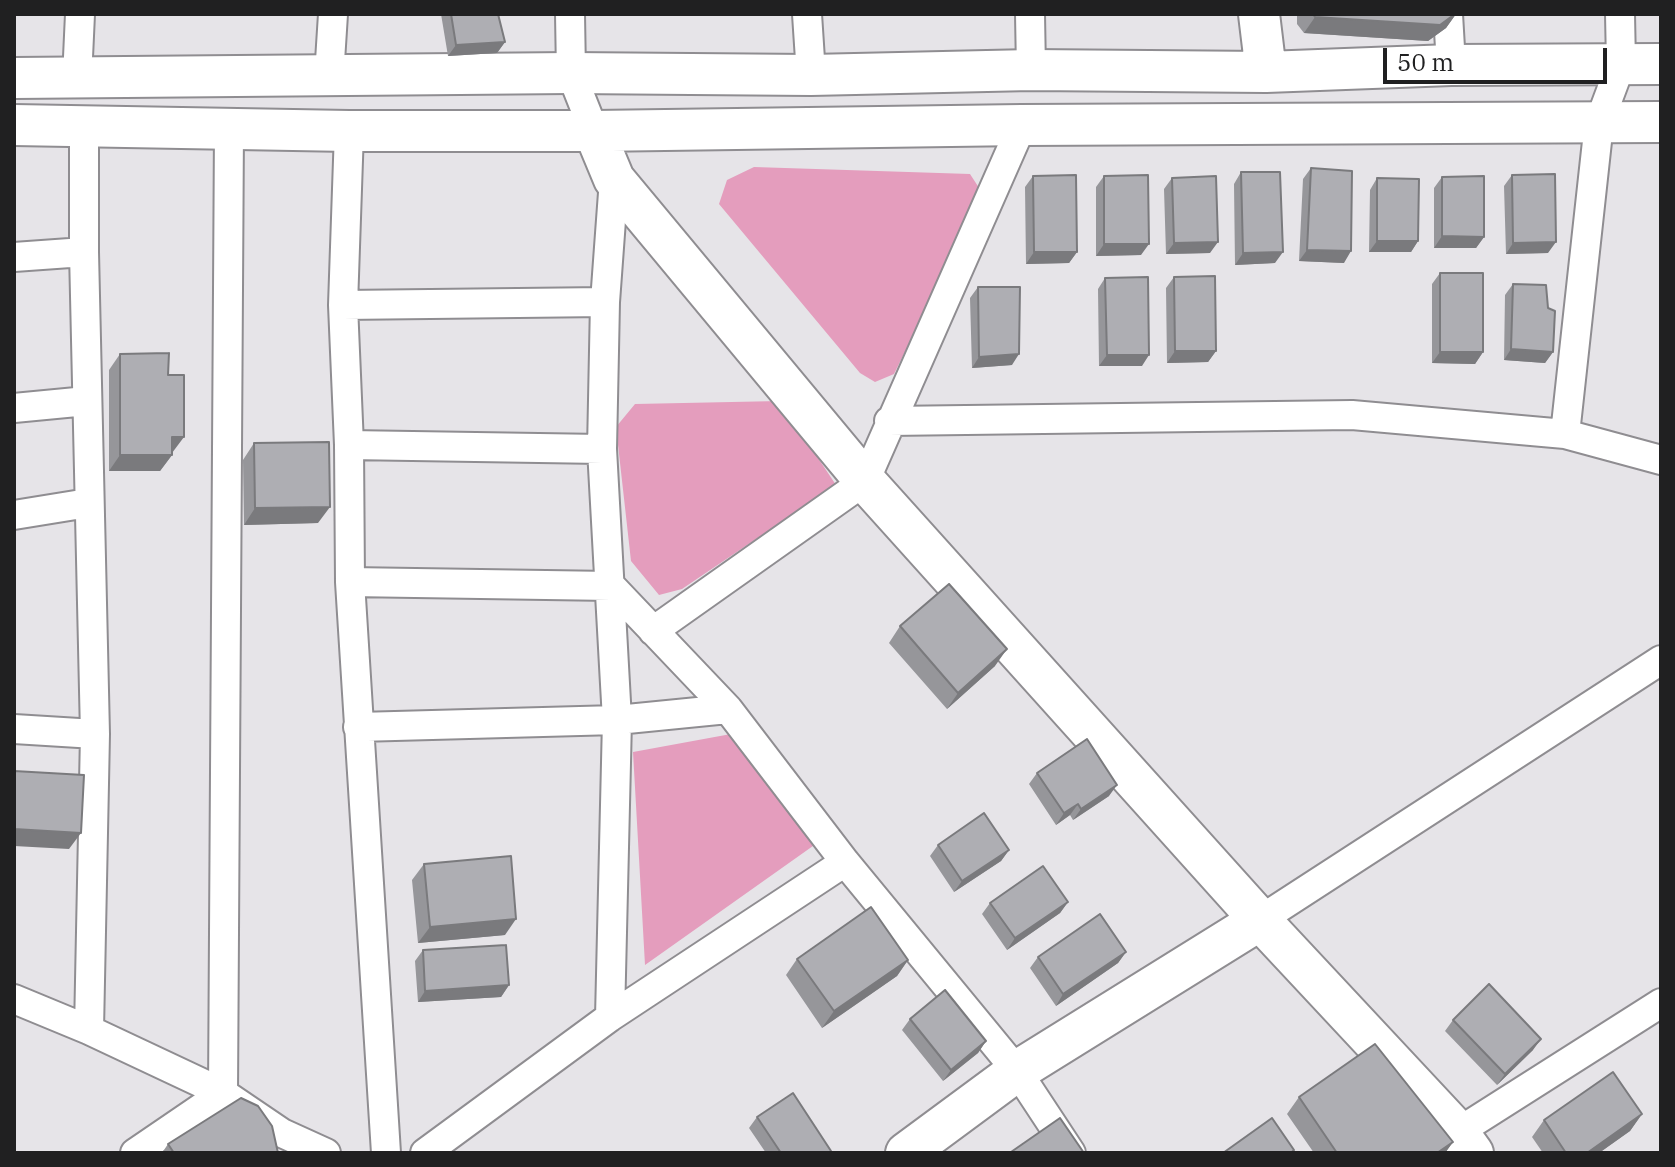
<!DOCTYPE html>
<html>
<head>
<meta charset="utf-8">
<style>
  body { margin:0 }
  #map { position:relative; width:1675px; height:1167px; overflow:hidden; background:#e6e4e8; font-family:"IBM Plex Serif",serif }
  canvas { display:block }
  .frame { position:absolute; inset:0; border:16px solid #202021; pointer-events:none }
  .scale { position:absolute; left:1383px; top:48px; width:224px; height:36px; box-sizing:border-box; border:4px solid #202021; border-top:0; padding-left:10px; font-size:24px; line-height:28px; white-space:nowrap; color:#202021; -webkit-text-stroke:6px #fff; paint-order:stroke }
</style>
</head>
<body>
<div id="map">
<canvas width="1675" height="1167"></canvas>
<div class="frame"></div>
<div class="scale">50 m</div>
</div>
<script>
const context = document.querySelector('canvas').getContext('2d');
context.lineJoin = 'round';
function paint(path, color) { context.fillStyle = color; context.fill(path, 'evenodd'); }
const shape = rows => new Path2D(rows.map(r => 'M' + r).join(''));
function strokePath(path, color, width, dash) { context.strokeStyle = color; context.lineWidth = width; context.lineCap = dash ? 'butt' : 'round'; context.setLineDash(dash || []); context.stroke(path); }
paint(shape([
  [754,167,970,174,983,194,894,374,875,382,860,373,719,204,727,180],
  [780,401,836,485,682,589,659,595,631,561,616,427,635,404],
  [731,734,820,841,645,965,633,752]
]), '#e49dbd');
const street = shape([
  [570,14,571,73,594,131],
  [807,14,811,75],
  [1030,14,1031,70],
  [1448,14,1451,65],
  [329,77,333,14],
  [77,79,80,14],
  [84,127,84,252,95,734,89,1030],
  [349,131,343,305,349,445,350,582,386,1153],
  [14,257,84,252],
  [343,305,605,302],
  [14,408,87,401],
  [889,421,1352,415,1565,434,1661,460],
  [1565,434,1599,123,1621,64,1620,14],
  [349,445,602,449],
  [14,515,88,503],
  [350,582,611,586,728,709,845,862,1017,1071,1071,1153],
  [653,631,865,481,1022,125],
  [358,727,617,720,728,709],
  [14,729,95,734],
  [1260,920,1661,660],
  [14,999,89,1030,223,1093,282,1133,326,1153],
  [610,1017,617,720,602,449,605,302,614,179],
  [1458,1132,1661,1003],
  [135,1153,223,1093,229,128],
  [425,1153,610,1017,845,862]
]);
const secondary = shape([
  [1259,14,1266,72],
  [14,78,571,73,811,75,1031,70,1266,72,1451,65,1661,64],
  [14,125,349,131,594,131,1022,125,1661,122],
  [594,131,614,179,865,481,1260,920,1458,1132,1473,1153],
  [906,1153,1017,1071,1260,920]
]);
strokePath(street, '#8f8d91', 32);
strokePath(secondary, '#8f8d91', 44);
strokePath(street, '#fff', 28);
strokePath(secondary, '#fff', 40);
paint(shape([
  [441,14,498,14,505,42,497,53,448,56],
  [1297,14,1456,14,1446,28,1428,41,1304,33,1297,24],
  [1311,168,1344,263,1299,261,1303,179],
  [1241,172,1275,263,1235,265,1234,184],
  [1512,175,1548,253,1506,254,1504,186],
  [1033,176,1077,252,1069,263,1026,264,1025,187],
  [1104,176,1141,255,1096,256,1096,187],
  [1442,177,1484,237,1476,248,1434,248,1434,188],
  [1172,178,1210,253,1166,254,1164,189],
  [1377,178,1418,241,1411,252,1369,252,1370,190],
  [1440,273,1483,352,1475,364,1432,363,1432,284],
  [1174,277,1216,351,1208,362,1167,363,1166,288],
  [1105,278,1142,366,1099,366,1098,289],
  [1513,284,1553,352,1545,363,1504,360,1505,295],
  [978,287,1012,365,972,368,970,298],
  [120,354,168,375,172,455,160,471,109,471,109,370],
  [254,443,318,523,244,525,243,460],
  [900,626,995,666,947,709,889,643],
  [1037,773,1109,796,1073,820,1070,815,1056,825,1029,784],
  [938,845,1009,850,1001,861,954,892,930,856],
  [424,864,505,935,418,943,412,880],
  [1068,902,1060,913,1007,950,982,914,990,903],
  [423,950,509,985,501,997,418,1002,415,961],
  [1126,952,1118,963,1056,1006,1030,968,1038,957],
  [797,959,908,960,897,976,822,1028,786,975],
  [910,1019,986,1041,978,1053,943,1081,902,1030],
  [1453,1020,1533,1050,1497,1085,1445,1031],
  [1299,1097,1453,1142,1445,1153,1314,1153,1287,1114],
  [1642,1114,1630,1131,1599,1153,1543,1153,1532,1137,1544,1120],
  [757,1117,831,1151,830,1153,766,1153,749,1128],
  [168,1144,278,1153,162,1153]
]), '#96969a');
paint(shape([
  [1456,14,1446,28,1428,41,1304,33,1315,17],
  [505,42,497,53,448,56,456,45],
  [1442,236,1484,237,1476,248,1434,248],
  [1377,241,1418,241,1411,252,1369,252],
  [1218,242,1210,253,1166,254,1174,243],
  [1556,242,1548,253,1506,254,1513,243],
  [1104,244,1149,244,1141,255,1096,256],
  [1307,250,1351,251,1344,263,1299,261],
  [1034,252,1077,252,1069,263,1026,264],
  [1283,252,1275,263,1235,265,1243,253],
  [1511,349,1553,352,1545,363,1504,360],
  [1175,351,1216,351,1208,362,1167,363],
  [1440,352,1483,352,1475,364,1432,363],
  [1019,354,1012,365,972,368,979,357],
  [1107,355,1149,355,1142,366,1099,366],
  [172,437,184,437,172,453],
  [120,455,172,455,160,471,109,471],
  [330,507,318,523,244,525,255,508],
  [1007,649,995,666,947,709,958,693],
  [1117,785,1109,796,1073,820,1081,809],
  [1078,804,1070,815,1056,825,1064,813],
  [14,829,81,833,69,849,14,846],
  [1009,850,1001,861,954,892,962,881],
  [1068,902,1060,913,1007,950,1015,938],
  [516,919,505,935,418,943,430,927],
  [1126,952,1118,963,1056,1006,1063,994],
  [908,960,897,976,822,1028,834,1011],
  [509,985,501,997,418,1002,425,991],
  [1541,1039,1533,1050,1497,1085,1505,1074],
  [986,1041,978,1053,943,1081,951,1070],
  [1642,1114,1630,1131,1599,1153,1587,1153],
  [1453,1142,1445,1153,1437,1153]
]), '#7a7a7d');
const building = shape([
  [451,14,498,14,505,42,456,45,451,14],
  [1313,14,1455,14,1440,25,1315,17,1313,14],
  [1311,168,1352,171,1351,251,1307,250,1311,168],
  [1241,172,1280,172,1283,252,1243,253,1241,172],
  [1555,174,1556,242,1513,243,1512,175,1555,174],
  [1076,175,1077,252,1034,252,1033,176,1076,175],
  [1148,175,1149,244,1104,244,1104,176,1148,175],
  [1216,176,1218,242,1174,243,1172,178,1216,176],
  [1484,176,1484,237,1442,236,1442,177,1484,176],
  [1377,178,1419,179,1418,241,1377,241,1377,178],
  [1440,273,1483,273,1483,352,1440,352,1440,273],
  [1215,276,1216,351,1175,351,1174,277,1215,276],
  [1148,277,1149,355,1107,355,1105,278,1148,277],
  [1513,284,1546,285,1548,308,1555,311,1553,352,1511,349,1513,284],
  [978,287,1020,287,1019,354,979,357,978,287],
  [169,353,168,375,184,375,184,437,172,437,172,455,120,455,120,354,169,353],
  [329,442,330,507,255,508,254,443,329,442],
  [949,584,1007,649,958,693,900,626,949,584],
  [1087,739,1117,785,1081,809,1078,804,1064,813,1037,773,1087,739],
  [14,771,84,775,81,833,14,829,14,771],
  [984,813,1009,850,962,881,938,845,984,813],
  [511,856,516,919,430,927,424,864,511,856],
  [1043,866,1068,902,1015,938,990,903,1043,866],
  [871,907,908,960,834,1011,797,959,871,907],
  [1100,914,1126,952,1063,994,1038,957,1100,914],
  [506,945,509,985,425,991,423,950,506,945],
  [1489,984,1541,1039,1505,1074,1453,1020,1489,984],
  [945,990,986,1041,951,1070,910,1019,945,990],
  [1375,1044,1453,1142,1437,1153,1337,1153,1299,1097,1375,1044],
  [1613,1072,1642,1114,1587,1153,1566,1153,1544,1120,1613,1072],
  [793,1093,831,1151,828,1153,781,1153,757,1117,793,1093],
  [241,1098,258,1106,272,1126,278,1153,174,1153,168,1144,241,1098],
  [1060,1118,1084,1153,1012,1153,1011,1152,1060,1118],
  [1272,1118,1294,1150,1291,1153,1223,1153,1272,1118]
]);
paint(building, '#aeaeb3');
strokePath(building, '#7a7a7d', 2);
</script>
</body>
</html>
